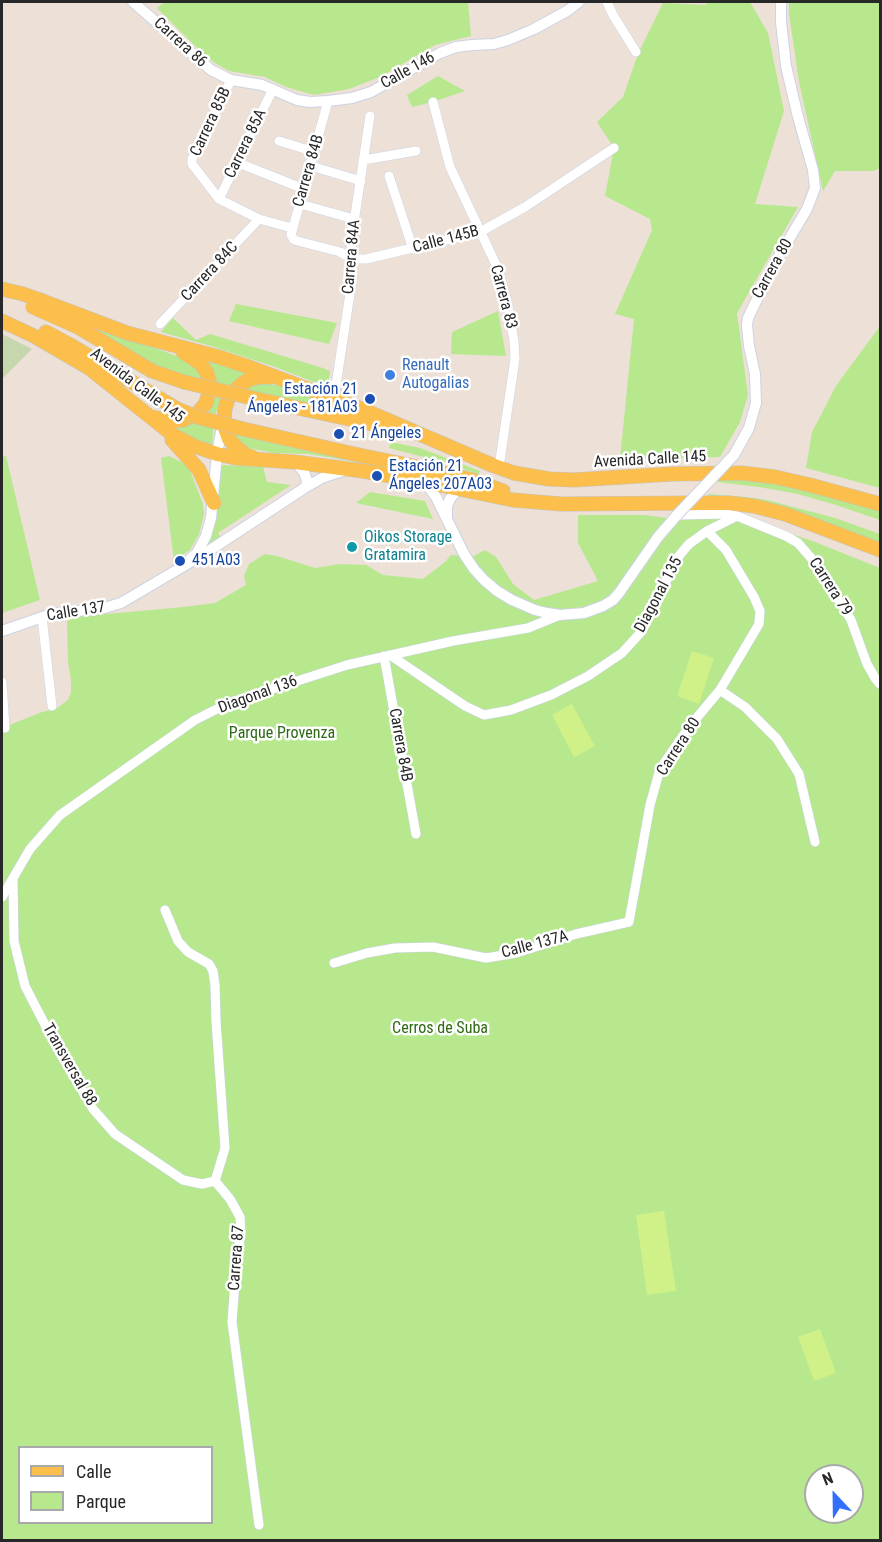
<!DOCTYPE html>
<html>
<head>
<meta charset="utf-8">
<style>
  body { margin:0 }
  #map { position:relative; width:882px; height:1542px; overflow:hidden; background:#ece0d7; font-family:"Roboto Condensed",sans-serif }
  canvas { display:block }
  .frame { position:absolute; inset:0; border:3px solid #272727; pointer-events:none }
  .legend { position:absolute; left:18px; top:1446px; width:195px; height:78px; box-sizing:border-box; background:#fff; border:2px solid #a9a9a9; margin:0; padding:8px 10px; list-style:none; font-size:18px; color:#272727 }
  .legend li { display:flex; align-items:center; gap:12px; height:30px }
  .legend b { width:30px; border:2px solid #a9a9a9 }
  .north { position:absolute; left:804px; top:1464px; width:60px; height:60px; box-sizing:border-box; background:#fff; border:2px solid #a9a9a9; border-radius:50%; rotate:338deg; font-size:16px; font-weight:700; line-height:24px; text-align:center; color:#272727 }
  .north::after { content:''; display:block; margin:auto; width:21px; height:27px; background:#316fff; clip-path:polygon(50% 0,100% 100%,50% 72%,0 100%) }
</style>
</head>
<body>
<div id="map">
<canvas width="882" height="1542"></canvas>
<div class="frame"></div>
<ul class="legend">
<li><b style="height:8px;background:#fcbf4b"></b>Calle</li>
<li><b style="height:16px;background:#b7e88e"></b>Parque</li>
</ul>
<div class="north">N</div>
</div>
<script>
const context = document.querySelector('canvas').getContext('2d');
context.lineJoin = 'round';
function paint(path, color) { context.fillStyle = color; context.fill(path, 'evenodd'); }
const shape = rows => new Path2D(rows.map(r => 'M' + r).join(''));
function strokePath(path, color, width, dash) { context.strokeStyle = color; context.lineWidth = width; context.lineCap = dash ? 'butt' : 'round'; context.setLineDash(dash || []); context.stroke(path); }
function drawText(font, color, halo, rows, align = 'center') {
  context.font = font + ' "Roboto Condensed",sans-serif'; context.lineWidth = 5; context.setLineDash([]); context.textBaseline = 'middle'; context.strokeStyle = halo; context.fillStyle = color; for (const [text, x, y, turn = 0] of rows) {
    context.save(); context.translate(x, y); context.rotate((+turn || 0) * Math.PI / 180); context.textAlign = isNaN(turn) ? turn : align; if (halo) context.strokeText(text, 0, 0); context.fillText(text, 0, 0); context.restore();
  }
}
paint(shape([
  [165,2,468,2,471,36,435,45,380,77,349,89,314,95,286,87,265,77,229,71,215,63,197,48,157,8],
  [707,2,750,2,768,33,784,111,755,204,798,207,737,313,748,395,740,422,720,457,620,459,634,319,615,314,652,230,650,219,605,196,614,148,597,122,623,97,638,54,663,3,705,5],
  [789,2,880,2,880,168,874,171,835,171,823,191,799,82,789,13],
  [438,76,465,91,433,102,412,107,407,95],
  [236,304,337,323,329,344,229,321],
  [498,311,506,356,451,354,452,332],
  [173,318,196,340,210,334,323,368,330,371,329,379,326,384,314,382,275,367,211,346,161,332],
  [82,321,182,358,192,363,204,381,170,374,110,340],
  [880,326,880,488,806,468,812,432,836,386],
  [206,359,256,374,222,396,214,418,212,447,172,429,188,425,211,406,216,394,217,382,214,371],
  [265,383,284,387,369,418,241,390,256,384],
  [230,431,431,474,308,454,274,453,259,450,247,448,237,441],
  [391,442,420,448,436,454,480,471,479,474,435,460,389,448],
  [6,456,40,600,2,613,2,487,3,486,2,479,2,457],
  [169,456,185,464,191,473,203,504,204,514,199,534,190,550,174,561,161,458],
  [223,465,263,467,267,482,291,485,218,533,222,539,206,551,215,519,219,497,221,467],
  [722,477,745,479,798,488,880,510,880,520,836,505,798,494,759,487,717,482],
  [370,492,425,501,433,519,356,503],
  [709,494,746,497,767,500,835,518,880,534,880,546,707,496],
  [578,515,644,515,667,518,712,516,727,518,774,528,815,542,880,568,880,1540,2,1540,2,732,12,724,42,712,56,709,68,700,71,692,71,680,68,661,67,621,74,617,184,607,215,603,246,585,244,576,249,564,265,554,277,556,315,568,340,564,366,565,383,575,423,579,445,562,451,555,472,557,485,550,496,557,513,584,534,600,598,581,578,543],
  [20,1448,212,1448,212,1522,20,1522],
  [816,1476,852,1476,852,1512,816,1512]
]), '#b7e88e');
paint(shape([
  [2,334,32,349,2,379]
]), '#c6d7ad');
paint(shape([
  [692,651,714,658,699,704,677,696],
  [572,704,595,746,574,757,552,715],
  [664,1211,676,1291,647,1295,636,1215],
  [820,1329,836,1373,814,1381,798,1337]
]), '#d0f188');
const minor = shape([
  [607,2,613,15,636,52],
  [231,80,192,159,192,164,219,199,259,219,292,228],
  [328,101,291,235,294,240,340,252,352,259,366,259,480,232,525,207,614,148],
  [433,102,450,167,498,269,507,302,514,341,515,359,499,467],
  [279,141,315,152],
  [363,160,416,151],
  [236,162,304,189],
  [311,166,361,181],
  [389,176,413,249],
  [219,199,273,89],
  [300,204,354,219],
  [160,324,259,219],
  [334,398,353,274,351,242,370,116],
  [677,515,726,514,737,516,786,536,798,543,818,566,851,620,867,664,875,678,880,684],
  [42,617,52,706],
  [390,655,465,706,484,715,511,710,551,695,588,676,622,653,642,631,678,557,689,544,696,539,707,531,737,516],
  [384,656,416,834],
  [2,682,5,728],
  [720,690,745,707,777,739,799,774,815,842],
  [13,879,14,941,25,986,57,1048,93,1109,115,1134,183,1180,202,1184,215,1181],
  [2,897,30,849,60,815,195,720,229,703,347,665,453,641,528,628,560,615],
  [165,910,178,941,188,952,209,964,213,971,215,985,216,1021,225,1148,215,1181],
  [334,963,367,953,395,948,433,947,486,958,516,953,576,934,629,922,650,805,660,769,689,727,720,690,759,624,760,611,754,597,726,550,707,531],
  [215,1181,230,1199,240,1217,241,1234,237,1255,232,1322,259,1525]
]);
const tertiary = shape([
  [133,2,211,70,231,80,262,85,297,100,310,102,328,101,352,98,371,92,440,53,456,47,472,45,494,44,508,40,534,29,567,11,579,2],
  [734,455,749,428,756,403,755,374,749,346,747,325,748,318,772,268,807,209,815,188,813,170,798,117,786,66,781,22,781,2],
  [295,462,304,472,307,481,306,487],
  [425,482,436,497,464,554,474,569,484,580,497,591,512,600,535,610,547,613,560,615,584,613,603,606,613,600,619,593,658,537,677,515],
  [447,518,447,506,450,499,458,489],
  [191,558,197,553,206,536,211,518,217,454,223,421],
  [2,631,51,614,104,608,121,603,204,554,306,487,324,477,346,470]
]);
const primary = shape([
  [2,289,23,294,40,300,127,333,219,357,249,367,359,408,492,465,514,473,549,479,574,480,672,474,742,473,775,477,810,485,880,504],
  [33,307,78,327,152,371,184,382],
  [2,321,34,336,89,368,173,435,194,446,217,454,236,458,295,462,363,471,425,482,513,500,561,504,700,503,729,503,754,506,785,514,880,550],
  [46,332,72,346,177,409],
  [252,398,391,428],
  [152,417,170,421,183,420,198,413,206,403,209,392,210,384,207,373,200,363,183,352],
  [243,429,354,454,432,470,473,480,503,491],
  [172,440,199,470,214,503],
  [252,457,246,455,237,448,229,439,225,428,224,419,225,409,228,399,234,391,242,384,250,379,260,377,271,377]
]);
strokePath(minor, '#ccd3e2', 10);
strokePath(tertiary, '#ccd3e2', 12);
strokePath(primary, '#c3c3c3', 15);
strokePath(minor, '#fff', 9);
strokePath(tertiary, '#fff', 10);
strokePath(primary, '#fcbf4b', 14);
const tertiaryBridge = shape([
  [677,515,734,455]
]);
const primaryBridge = shape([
  [184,382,252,398],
  [177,409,197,417,243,429]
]);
strokePath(tertiaryBridge, '#ccd3e2', 12, []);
strokePath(primaryBridge, '#c3c3c3', 15, []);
strokePath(tertiaryBridge, '#fff', 10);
strokePath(primaryBridge, '#fcbf4b', 14);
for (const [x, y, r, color] of [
  [390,375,6,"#3f7fe0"],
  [370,399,6,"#1a4fb4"],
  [339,434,6,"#1a4fb4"],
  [377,476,6,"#1a4fb4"],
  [352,547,6,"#0f9aa8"],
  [180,561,6,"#1a4fb4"]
]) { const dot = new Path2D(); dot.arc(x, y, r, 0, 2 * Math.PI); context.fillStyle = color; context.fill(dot); strokePath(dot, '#fff', 2); }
drawText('16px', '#272727', '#fff', [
  ["Carrera 86",180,43,42],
  ["Calle 146",408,71,-29],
  ["Carrera 85B",211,122,-65],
  ["Carrera 85A",246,144,-64],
  ["Carrera 84B",309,171,-74],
  ["Calle 145B",446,240,-15],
  ["Carrera 84A",352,257,-85],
  ["Carrera 80",773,269,-61],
  ["Carrera 84C",210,272,-47],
  ["Carrera 83",503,297,75],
  ["Avenida Calle 145",137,386,37],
  ["Avenida Calle 145",650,460,-3],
  ["Carrera 79",830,587,57],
  ["Diagonal 135",659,595,-62],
  ["Calle 137",76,612,-9],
  ["Diagonal 136",258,695,-20],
  ["Carrera 84B",400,745,80],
  ["Carrera 80",679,747,-57],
  ["Calle 137A",535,945,-15],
  ["Transversal 88",69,1065,60],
  ["Carrera 87",237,1258,-86]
]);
drawText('16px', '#366cbe', '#fff', [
  ["Renault",402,366],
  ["Autogalias",402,384]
], 'left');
drawText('16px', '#164399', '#fff', [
  ["Estación 21",358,390,"right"],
  ["Ángeles - 181A03",358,408,"right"],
  ["21 Ángeles",351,434],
  ["Estación 21",389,467],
  ["Ángeles 207A03",389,485],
  ["451A03",192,561]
], 'left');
drawText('16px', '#0d838f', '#fff', [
  ["Oikos Storage",364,538],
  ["Gratamira",364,556]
], 'left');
drawText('16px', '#2e6913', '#fff', [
  ["Parque Provenza",282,734],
  ["Cerros de Suba",440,1029]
]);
</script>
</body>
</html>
